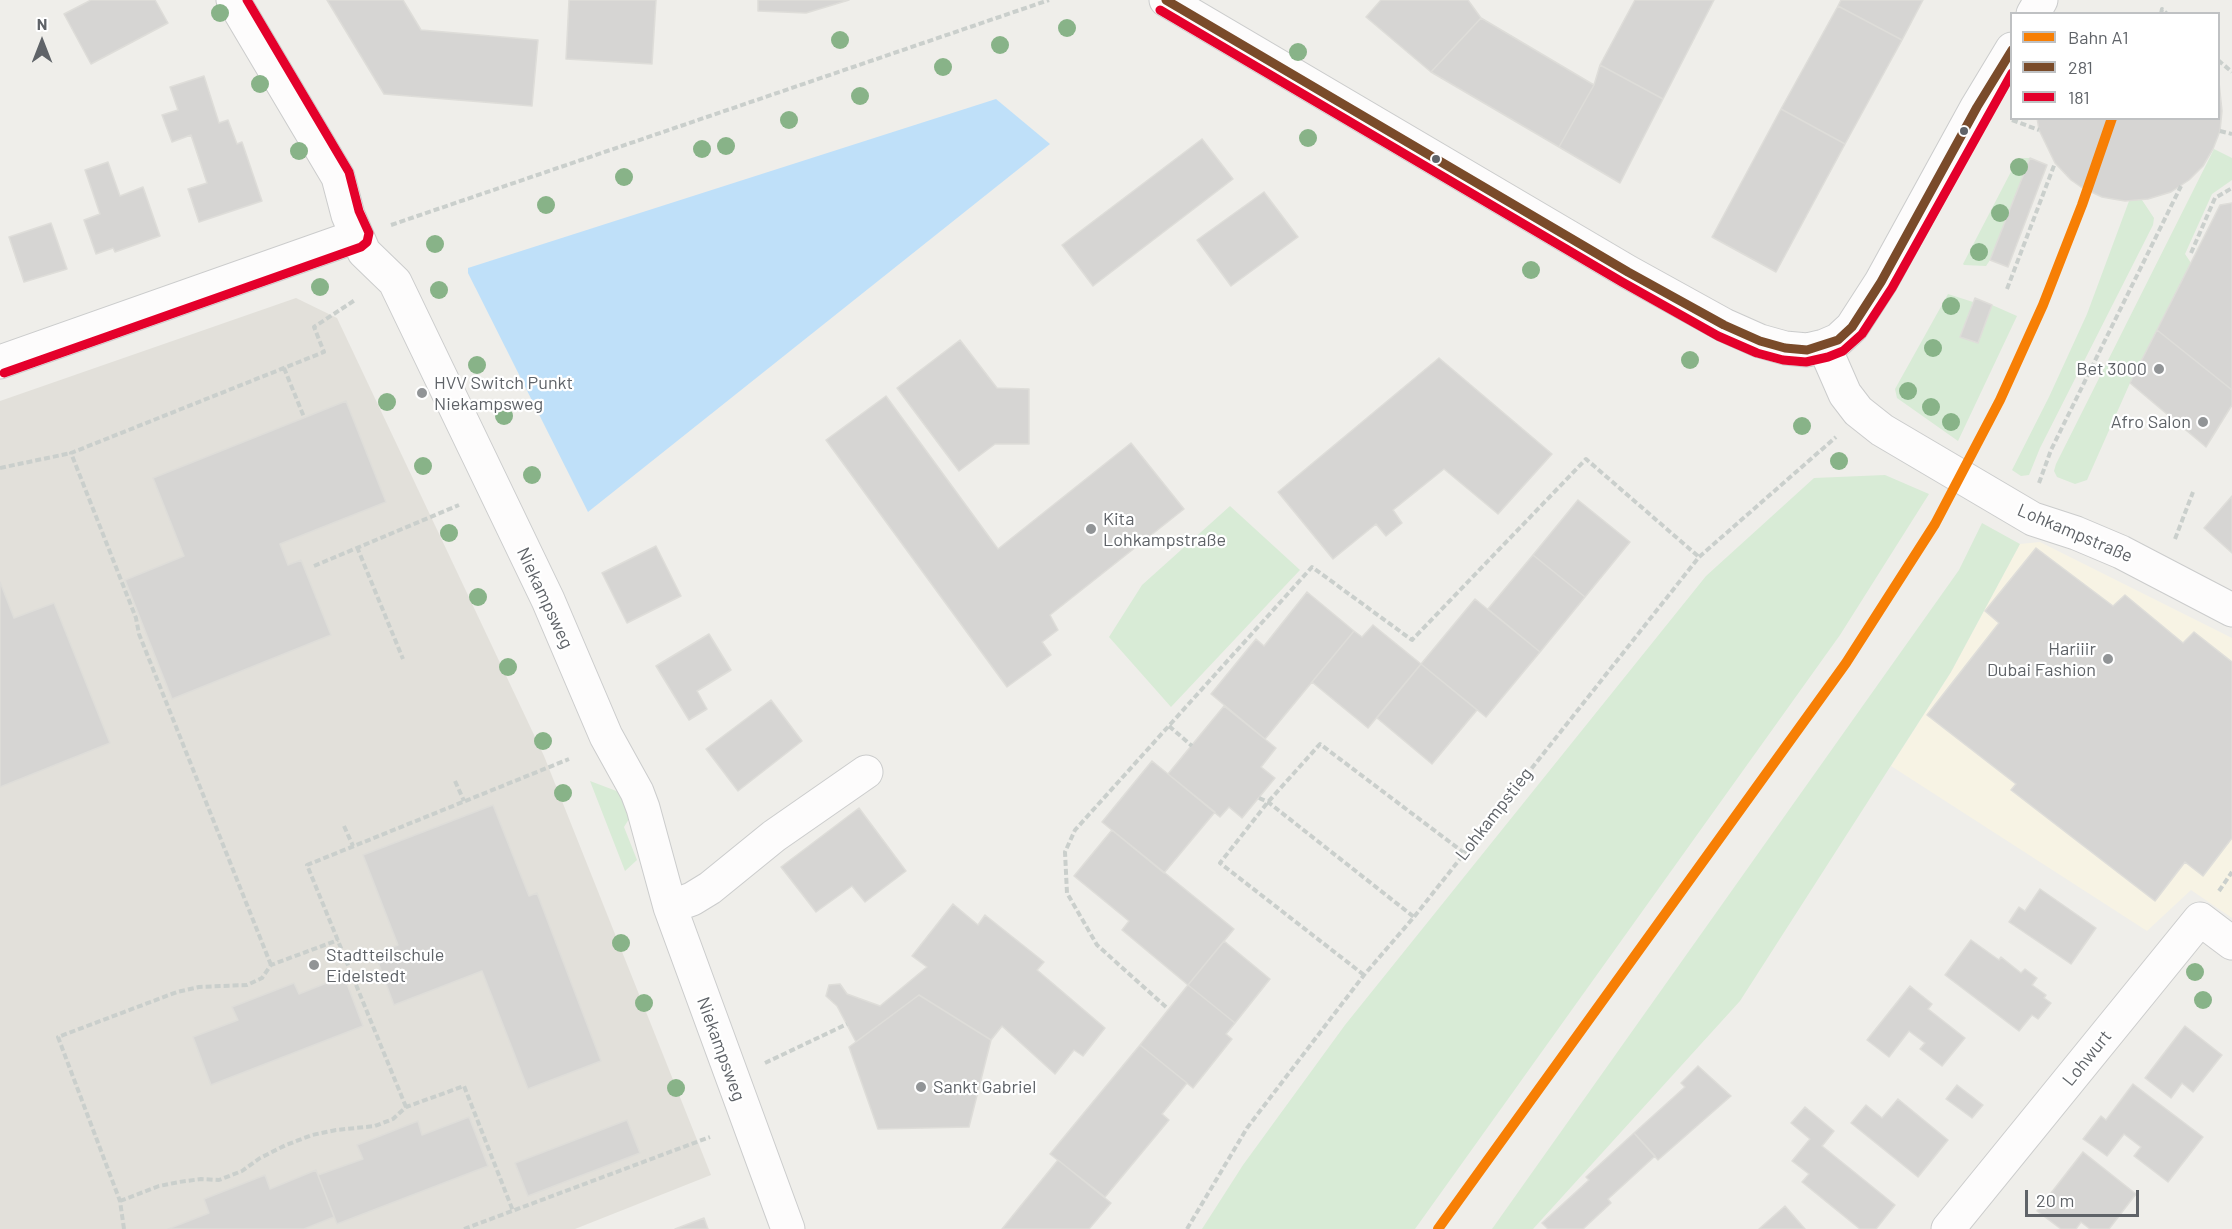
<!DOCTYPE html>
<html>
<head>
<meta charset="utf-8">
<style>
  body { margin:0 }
  #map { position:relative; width:2232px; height:1229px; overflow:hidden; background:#efeeea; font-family:Barlow,sans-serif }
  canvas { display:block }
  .legend { position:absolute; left:2010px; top:12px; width:210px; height:108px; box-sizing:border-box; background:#fff; border:2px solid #bfc1c3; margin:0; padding:8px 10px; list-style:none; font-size:18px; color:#5f6368 }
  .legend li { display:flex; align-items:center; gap:12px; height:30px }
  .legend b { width:30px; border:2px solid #bfc1c3 }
  .north { position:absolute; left:12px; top:12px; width:60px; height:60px; -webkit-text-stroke:4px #fff; paint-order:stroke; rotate:0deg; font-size:16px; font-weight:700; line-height:24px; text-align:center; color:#5f6368 }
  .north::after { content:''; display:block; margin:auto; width:21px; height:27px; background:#5f6368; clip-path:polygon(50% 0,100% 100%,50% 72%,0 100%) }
  .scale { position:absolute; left:2025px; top:1190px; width:114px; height:27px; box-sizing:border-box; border:3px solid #5f6368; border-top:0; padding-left:8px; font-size:18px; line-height:21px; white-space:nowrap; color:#5f6368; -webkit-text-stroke:4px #fff; paint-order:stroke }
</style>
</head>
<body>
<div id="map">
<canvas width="2232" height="1229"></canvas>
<ul class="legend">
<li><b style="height:8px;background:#f77f05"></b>Bahn A1</li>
<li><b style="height:8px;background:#7a4b2a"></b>281</li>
<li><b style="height:8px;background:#e4002b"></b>181</li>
</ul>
<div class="north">N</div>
<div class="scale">20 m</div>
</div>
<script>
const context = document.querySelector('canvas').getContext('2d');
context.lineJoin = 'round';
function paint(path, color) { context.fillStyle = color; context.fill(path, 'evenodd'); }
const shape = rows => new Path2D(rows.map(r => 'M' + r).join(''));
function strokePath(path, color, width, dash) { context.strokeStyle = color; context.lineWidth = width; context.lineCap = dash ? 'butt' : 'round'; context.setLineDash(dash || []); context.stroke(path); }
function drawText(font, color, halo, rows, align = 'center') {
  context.font = font + ' Barlow,sans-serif'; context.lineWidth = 4.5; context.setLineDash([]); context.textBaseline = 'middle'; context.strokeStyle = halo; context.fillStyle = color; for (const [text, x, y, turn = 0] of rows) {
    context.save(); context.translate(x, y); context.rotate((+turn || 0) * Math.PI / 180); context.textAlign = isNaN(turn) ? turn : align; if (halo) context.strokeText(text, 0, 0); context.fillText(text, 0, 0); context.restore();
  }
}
paint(shape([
  [2040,542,2232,638,2232,918,2191,890,2147,931,1891,766,1951,672,2020,544]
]), '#f7f3e4');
paint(shape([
  [296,298,337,318,544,756,711,1175,575,1229,0,1229,0,401]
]), '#e2e0da');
paint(shape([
  [2214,149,2232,158,2232,180,2212,194,2185,254,2191,263,2130,383,2087,480,2075,484,2057,477,2054,471,2056,464],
  [2023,158,2030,158,1990,260,1986,266,1964,265,1963,264,2015,164],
  [2132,193,2140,197,2154,218,2153,225,2040,448,2029,475,2021,476,2012,470,2049,397,2087,314],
  [1948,294,1973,302,1961,337,1977,343,1992,305,2017,316,1958,441,1897,398,1895,389],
  [1885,475,1929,494,1840,635,1415,1229,1202,1229,1243,1165,1345,1025,1706,576,1814,478],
  [1230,506,1300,570,1171,707,1109,637,1142,585],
  [1982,523,2020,544,1951,672,1740,1001,1533,1229,1492,1229,1959,570],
  [590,781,627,795,634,811,624,827,637,860,625,871]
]), '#d8ebd6');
paint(shape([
  [996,99,1050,144,588,512,468,273,468,268]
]), '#bfe0f9');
const building = shape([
  [91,0,155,0,168,23,91,64,64,14,91,0],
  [327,0,403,0,421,30,538,40,532,106,384,94,327,0],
  [569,0,656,0,652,64,566,59,569,0],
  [758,0,849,0,806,13,758,11,758,0],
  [1381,0,1468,0,1481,18,1431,72,1366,17,1381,0],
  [1635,0,1714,0,1663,99,1600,65,1635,0],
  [1841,0,1923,0,1902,40,1838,6,1841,0],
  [1838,6,1902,40,1845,144,1781,109,1838,6],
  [1481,18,1594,85,1559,147,1431,72,1481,18],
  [1600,65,1663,99,1620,183,1559,147,1594,85,1600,65],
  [204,76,219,123,228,120,237,144,242,142,262,201,199,222,188,189,207,183,191,135,172,142,162,115,178,110,170,87,204,76],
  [2219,82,2222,111,2220,131,2213,149,2203,166,2189,180,2171,192,2148,199,2125,201,2113,199,2102,197,2081,187,2071,180,2055,163,2039,130,2037,118,2218,118,2219,82],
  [1781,109,1845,144,1776,272,1712,237,1781,109],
  [1202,139,1233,179,1093,286,1062,245,1202,139],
  [2030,158,2047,165,2008,267,1990,260,2030,158],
  [108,162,120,196,143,187,160,236,115,252,113,248,96,254,84,220,100,214,85,170,108,162],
  [1264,192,1298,237,1231,286,1197,240,1264,192],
  [2232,203,2232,390,2157,330,2220,205,2232,203],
  [51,223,67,269,24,282,9,237,51,223],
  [1975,298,1992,305,1978,343,1960,337,1975,298],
  [2157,330,2232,390,2232,405,2206,447,2130,383,2157,330],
  [960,340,997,388,1029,389,1029,444,995,444,959,471,897,388,960,340],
  [1439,358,1552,454,1498,514,1444,469,1393,510,1402,523,1386,536,1376,524,1333,559,1278,492,1439,358],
  [886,396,998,549,1131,443,1184,509,1050,615,1058,630,1042,642,1051,655,1007,687,826,440,886,396],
  [346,401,386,502,280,544,288,565,301,560,331,635,172,699,125,580,184,556,153,478,346,401],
  [2232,496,2232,553,2204,528,2232,496],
  [1578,500,1630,542,1585,597,1533,555,1578,500],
  [656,546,681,596,627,623,602,573,656,546],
  [2036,548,2113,606,2125,595,2183,643,2194,632,2232,662,2232,838,2203,876,2185,862,2155,901,2011,790,2016,784,1927,715,1999,623,1985,611,2036,548],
  [1533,555,1585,597,1540,652,1488,609,1533,555],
  [0,582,14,618,54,603,110,743,0,787,0,582],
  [1307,592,1354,631,1265,739,1211,694,1256,639,1264,646,1307,592],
  [1475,599,1540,652,1486,717,1421,664,1475,599],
  [1373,625,1421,664,1368,728,1312,682,1354,631,1362,637,1373,625],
  [709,634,731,670,697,691,707,709,689,720,656,666,709,634],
  [1421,664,1477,710,1432,764,1377,718,1421,664],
  [771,700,802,741,738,791,706,749,771,700],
  [1224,706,1276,748,1261,767,1275,778,1242,818,1229,807,1220,817,1168,774,1224,706],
  [1152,761,1215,812,1164,873,1102,822,1152,761],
  [493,805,529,896,537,893,601,1061,528,1089,482,971,394,1005,375,954,398,945,363,855,493,805],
  [859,808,906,871,865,902,852,886,816,912,781,867,859,808],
  [1112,830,1234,929,1188,985,1122,930,1129,921,1074,876,1112,830],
  [2040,889,2096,928,2071,964,2009,922,2019,907,2025,911,2040,889],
  [953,904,978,925,985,915,1044,962,1037,970,1105,1028,1083,1056,1074,1050,1055,1074,1002,1026,991,1040,919,995,856,1042,837,1006,826,996,829,985,840,984,847,994,880,1006,927,967,912,956,953,904],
  [1971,940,1999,960,2001,957,2021,973,2025,969,2037,978,2032,985,2046,995,2044,998,2051,1003,2038,1019,2032,1015,2019,1031,1945,975,1971,940],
  [1224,941,1270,979,1235,1023,1188,985,1224,941],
  [344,976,363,1026,211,1085,193,1037,238,1020,232,1007,294,983,299,994,344,976],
  [1188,985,1235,1023,1226,1034,1232,1039,1193,1088,1140,1045,1188,985],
  [1910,986,1932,1004,1928,1009,1965,1038,1942,1066,1920,1049,1925,1043,1909,1031,1889,1057,1867,1040,1910,986],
  [919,995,991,1040,969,1127,878,1129,849,1047,919,995],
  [2185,1026,2222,1055,2193,1092,2182,1083,2171,1098,2145,1078,2185,1026],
  [1140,1045,1187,1083,1162,1114,1169,1120,1105,1197,1050,1154,1140,1045],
  [1698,1066,1731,1096,1658,1160,1634,1133,1685,1087,1681,1083,1698,1066],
  [2133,1084,2203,1137,2168,1182,2134,1156,2141,1147,2124,1134,2107,1156,2083,1139,2101,1116,2106,1120,2133,1084],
  [1957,1085,1983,1105,1972,1118,1946,1099,1957,1085],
  [1898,1099,1948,1140,1918,1177,1851,1123,1866,1105,1882,1118,1898,1099],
  [1805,1107,1834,1131,1822,1146,1895,1205,1876,1229,1860,1229,1802,1182,1809,1174,1792,1161,1810,1139,1791,1123,1805,1107],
  [469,1117,488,1166,337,1224,318,1175,363,1159,357,1145,418,1121,422,1135,469,1117],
  [627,1120,640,1153,528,1196,515,1163,627,1120],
  [1634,1133,1655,1156,1608,1199,1611,1203,1583,1229,1548,1229,1542,1223,1589,1180,1586,1177,1634,1133],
  [2083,1152,2136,1194,2109,1229,2090,1229,2081,1222,2076,1229,2061,1229,2037,1211,2083,1152],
  [1058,1160,1111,1203,1089,1229,1002,1229,1058,1160],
  [316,1170,334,1217,304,1229,168,1229,209,1213,204,1199,265,1175,270,1189,316,1170],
  [1785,1206,1805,1229,1759,1229,1785,1206],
  [704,1218,708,1229,675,1229,704,1218]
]);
paint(building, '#d6d5d3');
strokePath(building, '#deddd9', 1.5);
const minor = shape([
  [233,0,338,177,348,215,364,252,395,282,548,600,606,736,637,792,643,808,670,907,788,1229],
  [1166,0,1628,272,1724,325,1760,341,1785,348,1807,350,1824,346,1838,340,1852,327,1881,282,1977,107,2012,49],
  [2033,14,2041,0],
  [1824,346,1845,394,1858,411,1882,430,2033,519,2076,533,2121,552,2232,610],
  [0,362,357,236],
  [670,907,692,899,710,888,774,836,866,772],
  [1948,1229,2200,919,2232,943]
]);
strokePath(minor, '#cbcccc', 35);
strokePath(shape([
  [2161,14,2162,9,2167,14],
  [2218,60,2232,72],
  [2012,120,2039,130],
  [2220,131,2232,134],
  [391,225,1049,0],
  [2191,253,2215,198,2232,188],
  [2007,289,2055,163],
  [284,368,304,417],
  [0,468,71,453],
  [2039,483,2051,450,2181,186],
  [2175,539,2193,492],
  [357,547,403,659],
  [314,566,459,505],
  [1169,726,1192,746],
  [455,781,464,801],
  [1259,798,1268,802,1414,917],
  [344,826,353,846],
  [2219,891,2232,872],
  [271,965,139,634,136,618,71,453,324,352,314,327,355,300],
  [1364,975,1220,863,1268,802,1320,744,1463,852],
  [1166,1007,1097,945,1067,893,1065,852,1075,830,1312,567,1412,640,1586,459,1699,557],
  [765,1063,847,1024],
  [406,1107,307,865,569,759],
  [120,1201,159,1186,179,1182,201,1179,219,1180,242,1171,260,1158,286,1145,312,1135,336,1130,375,1126,393,1119,406,1107,464,1086,513,1211],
  [124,1229,120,1201,58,1037,177,992,199,987,247,985,262,978,271,965,338,940],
  [464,1229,710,1137],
  [1187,1229,1247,1128,1364,975,1414,917,1699,557,1836,437]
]), '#cacfcc', 4, [6, 3]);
strokePath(minor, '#fdfcfc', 33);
strokePath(shape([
  [1166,0,1628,272,1724,325,1760,341,1785,348,1807,350,1838,340,1852,327,1881,282,1977,107,2012,50]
]), '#7a4b2a', 9);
strokePath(shape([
  [1160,10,1622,282,1718,336,1757,353,1783,360,1806,362,1828,357,1843,351,1862,334,1892,288,2012,73],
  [4,373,361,247,367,242,369,233,359,211,349,172,247,0]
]), '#e4002b', 9);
strokePath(shape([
  [1438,1229,1846,663,1935,524,2000,400,2043,305,2082,205,2112,118]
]), '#f77f05', 10);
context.fillStyle = '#88b388';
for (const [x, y] of [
  [220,13],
  [1067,28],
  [840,40],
  [1000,45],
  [1298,52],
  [943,67],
  [260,84],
  [860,96],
  [789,120],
  [1308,138],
  [726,146],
  [702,149],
  [299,151],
  [2019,167],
  [624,177],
  [546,205],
  [2000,213],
  [435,244],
  [1979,252],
  [1531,270],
  [320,287],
  [439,290],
  [1951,306],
  [1933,348],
  [1690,360],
  [477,365],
  [1908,391],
  [387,402],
  [1931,407],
  [504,416],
  [1951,422],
  [1802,426],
  [1839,461],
  [423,466],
  [532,475],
  [449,533],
  [478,597],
  [508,667],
  [543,741],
  [563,793],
  [621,943],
  [2195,972],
  [2203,1000],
  [644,1003],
  [676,1088]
]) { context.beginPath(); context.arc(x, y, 9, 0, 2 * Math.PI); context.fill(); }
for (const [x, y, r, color] of [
  [1964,131,5,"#5f6368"],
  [1436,159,5,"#5f6368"],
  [2159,369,6,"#919496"],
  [422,393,6,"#919496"],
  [2203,422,6,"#919496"],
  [1091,529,6,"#919496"],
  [2108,659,6,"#919496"],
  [314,965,6,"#919496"],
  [921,1087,6,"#919496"]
]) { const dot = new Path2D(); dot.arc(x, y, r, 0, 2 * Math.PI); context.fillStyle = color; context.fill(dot); strokePath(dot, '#fff', 2); }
drawText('18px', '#5f6368', '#fff', [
  ["Bet 3000",2147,369,"right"],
  ["HVV Switch Punkt",434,383],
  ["Niekampsweg",434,404],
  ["Afro Salon",2191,422,"right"],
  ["Kita",1103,519],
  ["Lohkampstraße",1103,540],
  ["Hariiir",2096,649,"right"],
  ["Dubai Fashion",2096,670,"right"],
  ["Stadtteilschule",326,955],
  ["Eidelstedt",326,976],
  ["Sankt Gabriel",933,1087]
], 'left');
drawText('18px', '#5f6368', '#fff', [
  ["Lohkampstraße",2075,533,23],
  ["Niekampsweg",545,598,65],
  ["Lohkampstieg",1494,814,-52],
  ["Niekampsweg",721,1049,70],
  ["Lohwurt",2087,1058,-51]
]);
</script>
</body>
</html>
